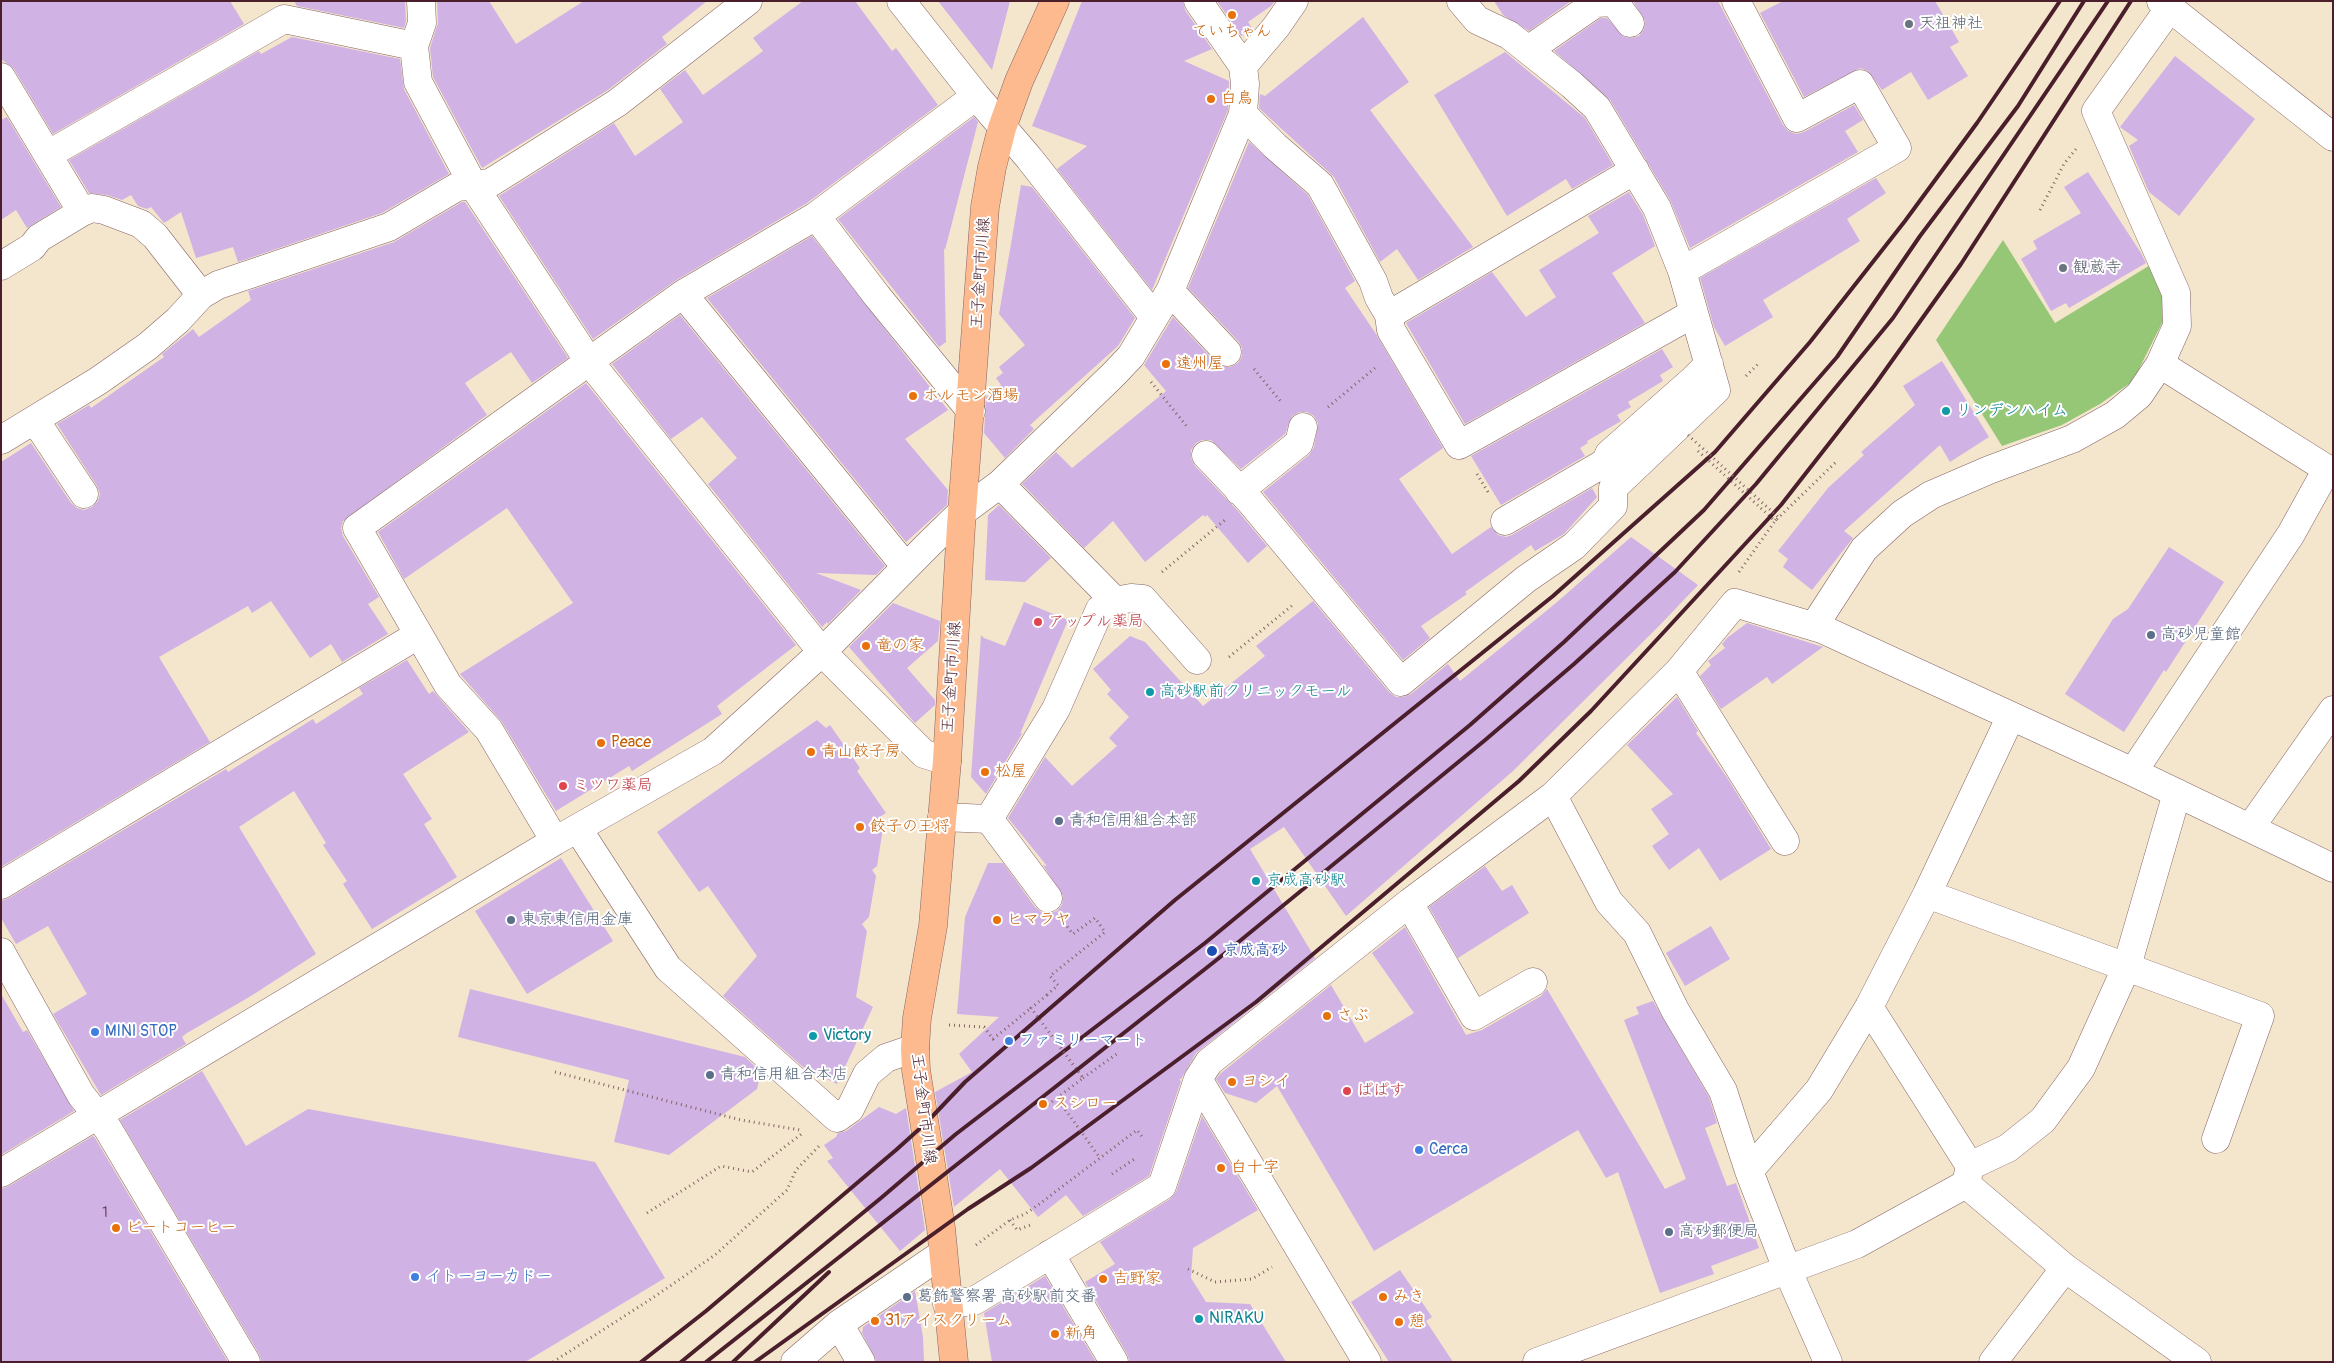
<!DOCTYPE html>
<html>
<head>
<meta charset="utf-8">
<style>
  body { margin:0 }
  #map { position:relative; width:2334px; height:1363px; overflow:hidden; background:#f4e5cd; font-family:Pangolin,sans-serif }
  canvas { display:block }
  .frame { position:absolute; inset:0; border:2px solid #4a1f2b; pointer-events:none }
</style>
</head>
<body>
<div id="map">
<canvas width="2334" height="1363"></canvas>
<div class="frame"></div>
</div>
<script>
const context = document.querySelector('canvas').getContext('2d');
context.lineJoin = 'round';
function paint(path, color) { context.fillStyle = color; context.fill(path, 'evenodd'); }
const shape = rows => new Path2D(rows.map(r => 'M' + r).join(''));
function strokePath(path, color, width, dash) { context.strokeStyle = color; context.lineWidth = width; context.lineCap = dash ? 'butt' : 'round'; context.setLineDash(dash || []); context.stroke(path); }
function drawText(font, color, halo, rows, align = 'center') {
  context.font = font + ' Pangolin,"Klee One",sans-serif'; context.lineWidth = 4; context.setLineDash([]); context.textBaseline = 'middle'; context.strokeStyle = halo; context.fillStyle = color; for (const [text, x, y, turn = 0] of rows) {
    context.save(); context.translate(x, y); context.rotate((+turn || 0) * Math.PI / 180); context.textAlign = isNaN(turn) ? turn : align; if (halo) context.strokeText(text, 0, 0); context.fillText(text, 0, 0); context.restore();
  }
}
paint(shape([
  [2003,240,2055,323,2152,264,2163,295,2163,321,2133,381,2100,404,2062,425,2002,446,1936,340]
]), '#96c777');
paint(shape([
  [1,1,230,1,244,24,53,134,14,69,1,59],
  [294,1,405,1,406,21,404,28,297,6],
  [437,1,489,1,516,44,584,1,707,1,662,37,667,44,608,90,482,168,433,77,430,48,438,23],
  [803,1,855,1,892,51,896,48,938,105,807,203,675,281,593,339,499,196,614,123,635,156,683,122,660,89,685,70,703,95,763,51,753,38],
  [938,1,1010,1,992,70],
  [1082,1,1183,1,1185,10,1212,49,1184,61,1229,81,1228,110,1152,290,1057,169,1087,146,1032,126],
  [1217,1,1275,1,1271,6,1248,22,1253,30,1241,36],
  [1494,1,1571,1,1529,31,1503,15],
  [1633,1,1718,1,1783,125,1788,131,1796,134,1804,132,1854,105,1863,120,1845,131,1858,152,1690,248,1670,200,1610,100,1554,51,1601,18,1607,18,1624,37,1632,38,1639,36,1644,29,1645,21],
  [1783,1,1935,1,1959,42,1950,47,1968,76,1928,100,1911,72,1882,90,1868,71,1860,68,1804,97,1760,13],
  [1363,17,1409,82,1370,110,1473,247,1418,280,1397,249,1380,262,1334,177,1259,108,1260,94,1265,96],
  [292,37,400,59,404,89,449,174,382,213,238,262,233,247,196,258,181,212,164,223,151,207,147,209,138,206,131,195,122,200,107,195,89,193,69,160,259,51,261,54],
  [1505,52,1585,118,1613,165,1572,189,1566,179,1507,216,1434,95],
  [2175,56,2255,119,2179,216,2149,192,2129,146,2138,140,2120,127],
  [7,117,61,207,27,228,16,210,1,220,1,120],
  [974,117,978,122,945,250,944,248,946,342,939,347,838,219],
  [1249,142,1308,195,1355,281,1345,288,1376,334,1443,448,1399,479,1452,554,1491,527,1498,535,1506,537,1512,535,1592,488,1597,497,1564,534,1535,551,1531,545,1465,592,1467,594,1421,626,1430,638,1403,660,1263,492,1309,455,1314,447,1318,423,1314,416,1307,412,1299,412,1292,416,1285,434,1241,469,1211,440,1202,440,1196,443,1191,450,1191,458,1195,466,1237,510,1267,546,1248,563,1207,515,1205,517,1203,515,1145,562,1113,521,1084,548,1022,484,1056,452,1072,468,1166,391,1144,365,1173,317,1216,363,1222,367,1230,367,1238,363,1242,356,1242,348,1239,342,1188,288],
  [2088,172,2141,253,2146,263,2069,308,2066,303,2051,311,2021,259,2037,249,2033,241,2081,213,2064,187],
  [1876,178,1886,193,1847,219,1860,241,1763,300,1773,317,1725,346,1714,327,1700,278],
  [1021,185,1032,187,1135,318,1118,346,1030,425,1034,429,1005,458,984,433,986,397,1001,385,996,378,1003,373,999,367,1025,345,999,314],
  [1629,192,1643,215,1655,246,1612,273,1645,323,1465,424,1406,323,1492,272,1526,317,1556,297,1539,270,1599,233,1588,216],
  [462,202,465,202,568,358,532,383,511,352,465,383,487,415,343,521,341,528,343,536,379,597,368,604,388,634,342,662,331,644,310,658,271,601,252,613,248,606,159,657,210,742,1,867,1,462,31,443,71,503,77,508,84,510,92,507,98,501,100,494,97,486,57,424,89,405,91,408,164,357,162,354,193,329,199,337,251,300,248,291,394,242],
  [812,236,948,410,905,439,948,490,947,505,906,542,707,298],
  [680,315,885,566,876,575,816,573,861,590,828,624,827,622,822,627,708,484,737,458,702,417,671,439,612,364],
  [1662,349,1673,367,1660,375,1663,381,1628,402,1631,407,1617,415,1621,421,1587,441,1588,443,1580,448,1585,456,1501,505,1471,456],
  [1942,361,1989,437,1950,462,1940,445,1844,531,1853,538,1812,590,1783,567,1788,559,1778,551,1828,488,1864,455,1861,452,1915,405,1903,386],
  [586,383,796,645,717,706,722,714,632,771,629,766,556,811,502,722,460,674,573,603,507,508,404,579,378,532],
  [999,505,1051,558,1025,582,985,580,988,515],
  [1631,537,1698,585,1659,626,1513,771,1346,916,1284,827,1250,849,1315,958,1196,1053,1181,1079,1179,1079,1181,1081,1149,1176,1083,1216,1066,1195,1038,1217,1000,1169,954,1207,935,1092,972,1072,959,1054,999,1017,957,1014,965,917,988,863,1003,863,1035,907,1041,912,1050,913,1057,911,1062,905,1063,896,1043,865,1047,866,1008,818,1045,757,1072,786,1117,746,1109,738,1129,717,1107,694,1111,690,1093,669,1130,636,1145,642,1203,706,1265,656,1256,646,1313,601,1389,692,1396,697,1404,697,1411,694,1448,664,1460,681,1556,603],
  [2169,547,2224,582,2166,672,2164,670,2124,732,2065,694,2113,619,2128,609],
  [1024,602,1068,620,1020,734,1023,732,986,794,971,777,981,635,984,638,1005,646],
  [893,603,940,621,938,641,907,668,935,700,935,705,915,723,849,647],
  [1747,623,1823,647,1772,684,1767,677,1721,709,1700,676,1711,665,1708,661,1725,648,1722,644,1727,638],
  [407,660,429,694,433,691,469,732,403,774,432,819,424,824,457,877,372,929,343,884,347,881,323,845,326,843,294,791,239,827,316,954,251,996,187,1033,182,1037,186,1044,101,1095,53,1014,87,994,48,926,16,944,1,918,1,901,9,898,226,769,228,772,313,719,316,724,363,694,359,688],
  [1677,697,1698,731,1696,733,1728,779,1771,849,1720,881,1699,848,1669,870,1652,846,1669,834,1651,809,1673,794,1627,745],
  [817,720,826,728,830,725,860,768,857,771,886,813,881,816,884,822,877,866,872,870,876,876,869,917,862,924,867,931,856,997,873,1007,837,1084,803,1067,723,996,757,956,708,886,699,892,657,832],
  [561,858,613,941,527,994,475,911],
  [1485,866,1502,891,1512,885,1529,913,1458,958,1429,907],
  [1711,926,1730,959,1685,986,1666,953],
  [1405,927,1466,1035,1482,1030,1541,996,1547,989,1665,1189,1686,1179,1624,1020,1639,1014,1636,1007,1653,1001,1709,1097,1717,1123,1705,1128,1727,1186,1736,1183,1759,1248,1711,1266,1714,1274,1660,1293,1618,1172,1606,1178,1578,1130,1374,1251,1277,1086,1256,1103,1225,1093,1216,1079,1221,1073,1331,985,1365,1043,1414,1013,1372,953],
  [470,989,745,1057,761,1072,757,1089,669,1155,614,1142,629,1080,458,1037],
  [1,994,23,1032,27,1030,74,1111,1,1155],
  [202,1071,246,1146,308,1109,595,1162,665,1278,525,1362,262,1362,259,1354,120,1120],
  [879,1107,896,1114,906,1108,925,1230,900,1251,827,1161,833,1158,824,1145,836,1137,838,1133,846,1131],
  [1202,1116,1258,1210,1193,1248,1191,1278,1206,1302,1250,1304,1286,1362,1130,1362,1127,1354,1085,1282,1115,1264,1100,1242,1170,1199,1176,1192],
  [93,1136,95,1138,228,1362,1,1362,1,1189,9,1186],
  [1400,1270,1432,1317,1426,1321,1453,1362,1389,1362,1351,1302],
  [1045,1276,1096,1362,992,1362,984,1313],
  [915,1291,923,1337,924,1362,877,1362,862,1333,863,1327]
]), '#d1b2e5');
const minor = shape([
  [421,1,422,23,414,46,418,82,473,185,588,360,822,652,924,754,947,761],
  [901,1,976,96,1029,158,1154,317],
  [2161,1,2333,137],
  [1528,50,1596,3,1614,2,1630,23],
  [1243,66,1276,27,1294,1],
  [1,77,82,212,92,208,104,210,141,224,155,236,201,295],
  [1243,114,1275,146,1320,185,1373,281,1379,298,1389,315,1391,330,1459,445,1694,313],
  [49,154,284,19,414,46],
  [816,216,877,296,971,411],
  [1,266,32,247,39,238,82,212],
  [1682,271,1897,148,1860,84,1797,118,1736,1],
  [1170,291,1227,352],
  [683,294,906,567],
  [1389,315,1635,170],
  [35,420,84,494],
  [1,440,98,381,148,346,178,320,201,295,218,285,389,227,457,187,490,183,617,103,748,1],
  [1206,455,1249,500,1401,682,1526,579,1574,546,1613,506,1613,488,1716,390,1682,271,1657,208,1597,108,1572,85,1509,35,1477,20,1461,1],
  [1239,491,1299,443,1303,427],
  [1505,521,1606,462,1609,454,1694,379,1709,364],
  [1115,601,1131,598,1143,599,1197,660],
  [1814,626,1864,549,1902,514,1931,495,1989,470,2072,439,2115,415,2139,395,2160,364,2177,326,2176,293,2096,111,2169,9],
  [1679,671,1785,841],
  [2133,772,2291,534,2327,469,2160,364],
  [1553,796,1609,902,1637,933,1675,1010,1723,1091,1749,1171,1787,1269,1828,1362],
  [942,817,989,819,1048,898],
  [989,819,1056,709,1100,609,1115,601,1000,484],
  [2250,828,2333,710],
  [578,829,668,968,837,1118,850,1109,867,1074,886,1058,915,1048],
  [555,841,489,730,448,685,357,528,683,294,816,216,976,96],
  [1,885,418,635],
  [1927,894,2260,1016,2216,1139],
  [1409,903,1474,1016,1533,982],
  [1,952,81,1095,108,1129,246,1362],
  [1869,1007,1970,1166],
  [1198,1079,1367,1362],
  [1749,1171,1819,1090,1869,1007,1927,894,2011,716],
  [1,1173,555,841,713,751,822,652,928,545,962,512,1000,484,1114,374,1131,356,1170,291,1243,114,1245,84,1243,66,1198,1],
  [1966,1184,1970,1166,2008,1148,2043,1120,2081,1068,2127,966,2177,793],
  [1050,1254,1114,1362],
  [947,1304,974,1301,1162,1186,1198,1079,1209,1062,1409,903,1553,796,1679,671,1735,603,1822,629,2133,772,2333,868],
  [839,1324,861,1362],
  [795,1362,839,1324,942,1254],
  [1537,1362,1857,1244,1966,1184,2065,1268,2197,1362],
  [1993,1362,2065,1268]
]);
const major = shape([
  [954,1362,941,1228,916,1070,915,1048,917,1018,933,926,947,761,961,526,985,207,992,167,1002,128,1019,81,1055,1]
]);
strokePath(minor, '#866464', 29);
strokePath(major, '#866464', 29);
strokePath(shape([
  [2040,210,2064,164,2076,149],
  [1254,369,1282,403],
  [1746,376,1760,362],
  [1151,382,1188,428],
  [1328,407,1375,368],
  [1698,451,1775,521],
  [1477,474,1488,492],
  [1162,572,1225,520],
  [1739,572,1775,521,1836,462],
  [1229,657,1294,604],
  [1047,995,1058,985,1050,976,1105,932,1095,918,1073,934,1065,924],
  [949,1025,984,1027,993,1039,1031,1008],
  [555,1072,741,1120,800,1130],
  [1083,1078,1118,1053],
  [1044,1108,1057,1098],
  [1112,1174,1136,1158],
  [647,1213,721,1166,752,1172,804,1132],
  [1010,1220,1017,1230,1033,1224],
  [976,1245,1010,1220,1025,1214,1038,1205,1137,1130,1143,1138],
  [1188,1269,1215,1282,1252,1279,1272,1267],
  [553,1362,651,1299,715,1255,787,1190,796,1170,820,1145]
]), '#866464', 3, [1, 4]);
strokePath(minor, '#fff', 28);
strokePath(major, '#fcba8e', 28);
strokePath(shape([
  [641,1362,706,1311,896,1150,926,1123,965,1082,1175,900,1553,596,1715,452,1810,342,1905,221,1977,123,2060,1],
  [681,1362,881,1198,956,1134,1205,943,1470,725,1564,642,1704,510,1837,357,1920,236,2018,106,2084,1],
  [706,1362,1219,958,1484,741,1574,664,1675,572,1756,484,1893,318,2108,1],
  [733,1362,829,1272],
  [755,1362,968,1209,1031,1168,1256,1002,1519,781,1591,711,1781,505,1874,386,1961,264,2131,1]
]), '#4a1f2b', 4);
strokePath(shape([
  [1688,435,1778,517,1775,521],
  [1047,995,1031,1008,1083,1078,1057,1098,1100,1158]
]), '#866464', 3, [1, 4]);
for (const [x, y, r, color] of [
  [1232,15,5,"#e8710a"],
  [1909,24,5,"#6b7280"],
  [1211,99,5,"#e8710a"],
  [2063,268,5,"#6b7280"],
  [1166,364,5,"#e8710a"],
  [913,396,5,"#e8710a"],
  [1946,411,5,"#0f9aa8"],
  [1038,622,5,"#e0444e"],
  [2151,635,5,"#5c6f8a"],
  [866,646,5,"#e8710a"],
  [1150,692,5,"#0f9aa8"],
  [601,743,5,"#e8710a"],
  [811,752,5,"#e8710a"],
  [985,772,5,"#e8710a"],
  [563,786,5,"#e0444e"],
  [1059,821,5,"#5c6f8a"],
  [860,827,5,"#e8710a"],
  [1256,881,5,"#0f9aa8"],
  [511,920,5,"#5c6f8a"],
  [997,920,5,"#e8710a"],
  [1212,951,6,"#1a4fb4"],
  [1327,1016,5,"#e8710a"],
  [95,1032,5,"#3f7fe0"],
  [813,1036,5,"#0f9aa8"],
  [1009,1041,5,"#3f7fe0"],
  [710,1075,5,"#5c6f8a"],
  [1232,1082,5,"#e8710a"],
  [1347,1091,5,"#e0444e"],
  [1043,1104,5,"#e8710a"],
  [1419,1150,5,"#3f7fe0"],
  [1221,1168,5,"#e8710a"],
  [116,1228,5,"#e8710a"],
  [1669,1232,5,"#5c6f8a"],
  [415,1277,5,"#3f7fe0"],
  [1103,1279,5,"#e8710a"],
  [907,1297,5,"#5c6f8a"],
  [1383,1297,5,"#e8710a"],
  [1199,1319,5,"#0f9aa8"],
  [875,1321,5,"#e8710a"],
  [1399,1322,5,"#e8710a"],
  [1055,1334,5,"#e8710a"]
]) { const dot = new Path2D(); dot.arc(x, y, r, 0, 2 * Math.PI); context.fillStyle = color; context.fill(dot); strokePath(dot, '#fff', 2); }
drawText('14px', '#6c445a', null, [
  ["1",105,1213]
]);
drawText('16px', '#5b616d', '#fff', [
  ["天祖神社",1919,24],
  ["観蔵寺",2073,268]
], 'left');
drawText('16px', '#c56008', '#fff', [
  ["ていちゃん",1232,32,"center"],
  ["白鳥",1221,99],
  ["遠州屋",1176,364],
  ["ホルモン酒場",923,396],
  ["竜の家",876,646],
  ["Peace",611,743],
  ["青山餃子房",821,752],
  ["松屋",995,772],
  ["餃子の王将",870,827],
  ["ヒマラヤ",1007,920],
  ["さぶ",1337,1016],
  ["ヨシイ",1242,1082],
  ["スシロー",1053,1104],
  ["白十字",1231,1168],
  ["ビートコーヒー",126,1228],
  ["吉野家",1113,1279],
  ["みき",1393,1297],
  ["31アイスクリーム",885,1321],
  ["憩",1409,1322],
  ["新角",1065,1334]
], 'left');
drawText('16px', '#4a1f2b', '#fff', [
  ["王子金町市川線",981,273,-86],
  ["王子金町市川線",952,677,-86],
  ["王子金町市川線",923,1109,83]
]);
drawText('16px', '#0d838f', '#fff', [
  ["リンデンハイム",1956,411],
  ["高砂駅前クリニックモール",1160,692],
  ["京成高砂駅",1266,881],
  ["Victory",823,1036],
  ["NIRAKU",1209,1319]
], 'left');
drawText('16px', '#be3a42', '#fff', [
  ["アップル薬局",1048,622],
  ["ミツワ薬局",573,786],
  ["ぱぱす",1357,1091]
], 'left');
drawText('16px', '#4e5e75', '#fff', [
  ["高砂児童館",2161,635],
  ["青和信用組合本部",1069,821],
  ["東京東信用金庫",521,920],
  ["青和信用組合本店",720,1075],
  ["高砂郵便局",1679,1232],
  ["葛飾警察署 高砂駅前交番",917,1297]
], 'left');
drawText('16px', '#164399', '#fff', [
  ["京成高砂",1223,951]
], 'left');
drawText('16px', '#366cbe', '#fff', [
  ["MINI STOP",105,1032],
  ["ファミリーマート",1019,1041],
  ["Cerca",1429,1150],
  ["イトーヨーカドー",425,1277]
], 'left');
</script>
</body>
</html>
